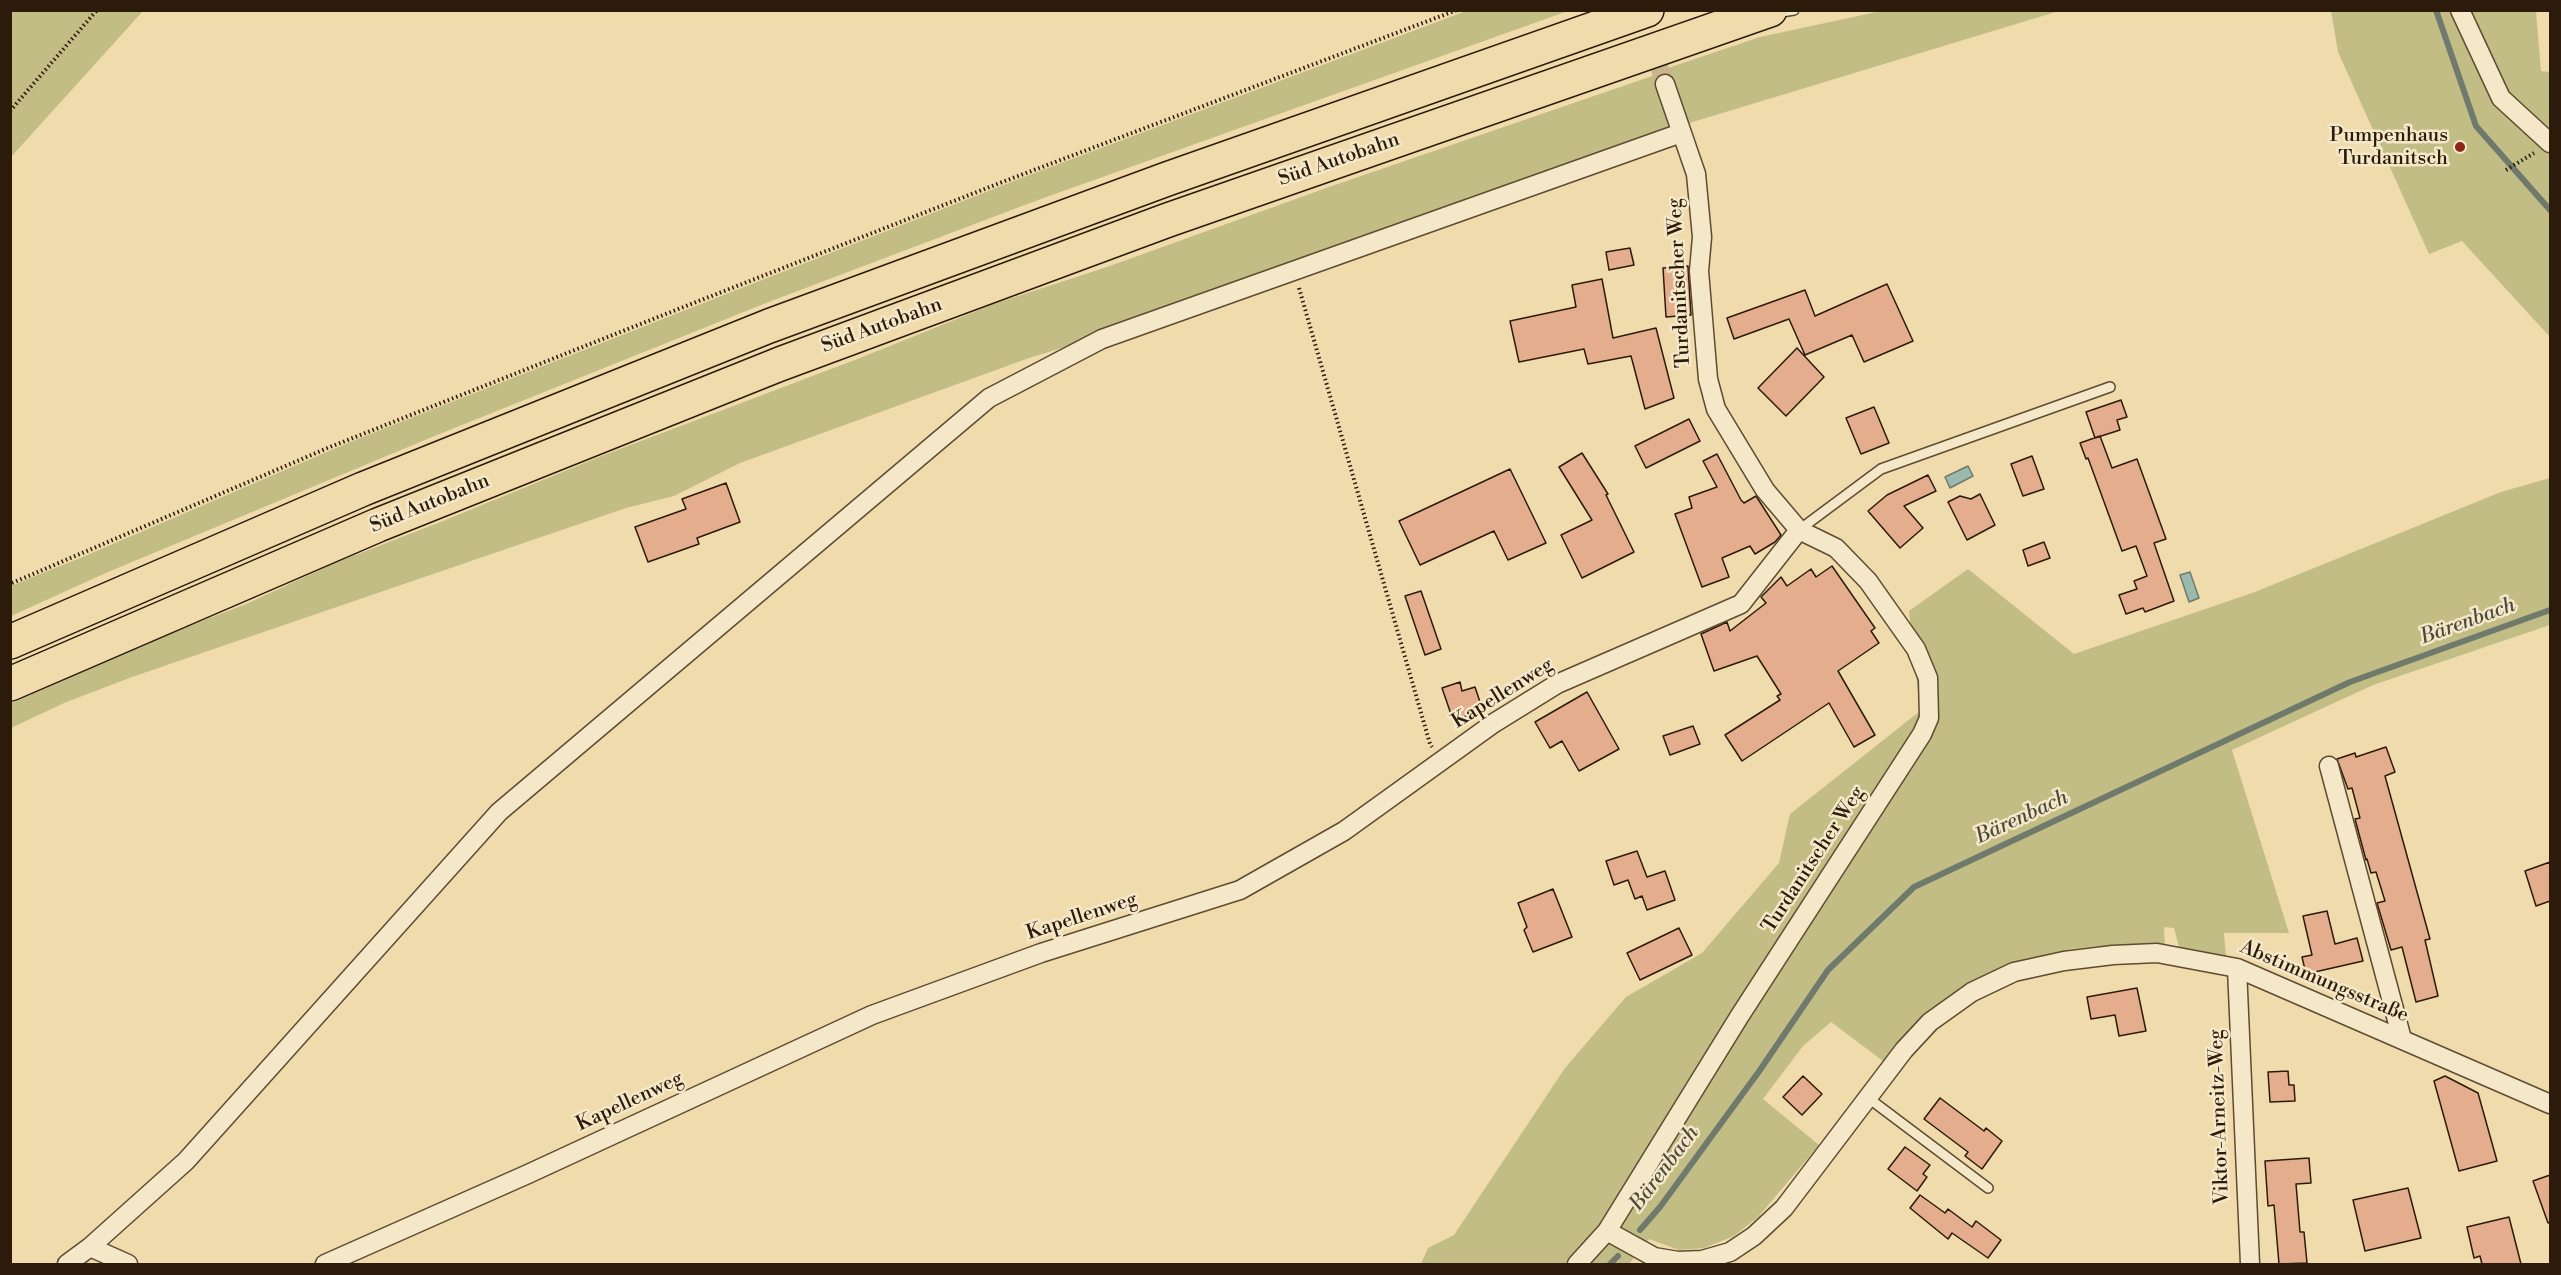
<!DOCTYPE html>
<html>
<head>
<meta charset="utf-8">
<style>
  body { margin:0 }
  #map { position:relative; width:2561px; height:1275px; overflow:hidden; background:#f0dbac; font-family:"Libre Bodoni",serif }
  canvas { display:block }
  .frame { position:absolute; inset:0; border:12px solid #2c1b0a; pointer-events:none }
</style>
</head>
<body>
<div id="map">
<canvas width="2561" height="1275"></canvas>
<div class="frame"></div>
</div>
<script>
const context = document.querySelector('canvas').getContext('2d');
context.lineJoin = 'round';
function paint(path, color) { context.fillStyle = color; context.fill(path, 'evenodd'); }
const shape = rows => new Path2D(rows.map(r => 'M' + r).join(''));
function strokePath(path, color, width, dash) { context.strokeStyle = color; context.lineWidth = width; context.lineCap = dash ? 'butt' : 'round'; context.setLineDash(dash || []); context.stroke(path); }
function drawText(font, color, halo, rows, align = 'center') {
  context.font = font + ' "Libre Bodoni",serif'; context.lineWidth = 5; context.setLineDash([]); context.textBaseline = 'middle'; context.strokeStyle = halo; context.fillStyle = color; for (const [text, x, y, turn = 0] of rows) {
    context.save(); context.translate(x, y); context.rotate((+turn || 0) * Math.PI / 180); context.textAlign = isNaN(turn) ? turn : align; if (halo) context.strokeText(text, 0, 0); context.fillText(text, 0, 0); context.restore();
  }
}
paint(shape([
  [11,10,143,11,11,157,10,11],
  [1466,11,1568,11,1038,200,766,303,437,435,108,572,11,616,11,584,13,585,85,556,350,442,1024,177],
  [1881,11,2059,11,1686,124,1665,69,1760,37],
  [2331,11,2536,11,2541,71,2550,72,2550,337,2462,241,2429,254,2338,52],
  [1658,74,1674,123,1667,130,1261,272,1091,339,1029,358,740,463,674,496,626,508,132,677,64,703,11,728,10,704,166,635,246,604,335,563,443,521,604,455,860,358,994,304,1107,267,1329,187],
  [2550,478,2550,625,2373,685,2232,750,2289,933,2224,933,2226,957,2179,947,2174,928,2164,927,2165,948,2101,946,2070,949,2046,956,1989,975,1958,991,1936,1006,1911,1029,1883,1061,1831,1022,1803,1046,1763,1099,1819,1145,1758,1217,1734,1236,1704,1248,1679,1250,1649,1239,1629,1264,1421,1264,1428,1248,1454,1235,1565,1068,1626,997,1702,953,1779,863,1790,814,1920,711,1909,611,1968,569,2074,654,2255,592,2501,492]
]), '#c2bd84');
const water = shape([
  [1968,466,1973,476,1950,488,1945,477,1968,466],
  [2190,572,2199,598,2189,602,2180,575,2190,572]
]);
paint(water, '#9bbaaf');
strokePath(water, '#6f7a6d', 1.5);
strokePath(shape([
  [2436,10,2476,126,2550,210],
  [1640,1230,1660,1207,1760,1070,1828,970,1914,887,2350,682,2550,610],
  [1610,1264,1618,1256]
]), '#6f7a6d', 6);
const building = shape([
  [1630,248,1634,265,1609,270,1606,252,1630,248],
  [1688,266,1691,315,1666,317,1663,268,1688,266],
  [1602,279,1613,338,1656,328,1674,398,1645,409,1631,356,1588,364,1584,349,1519,362,1510,321,1576,307,1572,285,1602,279],
  [1887,284,1913,341,1864,362,1852,335,1805,355,1789,319,1734,339,1727,318,1805,290,1815,316,1887,284],
  [1797,348,1824,377,1786,416,1758,388,1797,348],
  [2121,400,2127,417,2117,420,2120,430,2095,438,2086,412,2121,400],
  [1874,407,1889,443,1861,454,1846,418,1874,407],
  [1689,419,1700,441,1646,468,1635,446,1689,419],
  [2100,436,2112,468,2137,459,2166,539,2154,543,2174,601,2145,612,2143,608,2126,614,2119,595,2137,589,2134,581,2147,576,2136,546,2122,551,2088,458,2086,459,2080,443,2100,436],
  [1582,453,1608,494,1606,495,1634,552,1582,578,1561,535,1592,520,1559,467,1582,453],
  [1717,454,1741,500,1744,503,1756,496,1781,535,1775,542,1755,554,1750,546,1722,558,1729,577,1702,587,1675,514,1692,508,1689,497,1717,487,1703,461,1717,454],
  [2032,456,2044,489,2023,496,2011,464,2032,456],
  [1510,469,1546,543,1508,560,1494,531,1420,565,1399,521,1510,469],
  [1928,475,1936,491,1904,506,1923,528,1900,548,1868,511,1887,495,1928,475],
  [726,483,740,522,697,538,699,544,648,562,635,527,686,509,682,499,726,483],
  [1980,494,1995,525,1967,540,1948,502,1960,496,1971,499,1980,494],
  [2044,542,2050,558,2028,566,2023,550,2044,542],
  [1832,566,1875,628,1871,631,1879,643,1838,671,1875,735,1854,747,1829,703,1742,761,1725,735,1780,700,1777,696,1781,694,1757,656,1714,671,1701,634,1727,622,1730,631,1766,603,1761,597,1781,577,1787,586,1811,569,1816,577,1832,566],
  [1421,591,1441,649,1425,655,1405,596,1421,591],
  [1460,682,1462,691,1475,687,1483,711,1453,720,1442,688,1460,682],
  [1587,692,1619,749,1579,771,1562,741,1550,748,1535,722,1587,692],
  [1693,726,1700,744,1670,755,1663,736,1693,726],
  [2386,747,2395,772,2385,776,2430,939,2425,940,2438,996,2416,1002,2402,947,2391,950,2377,903,2385,901,2376,872,2371,873,2367,859,2366,860,2355,819,2360,818,2352,788,2348,789,2337,759,2355,753,2356,757,2386,747],
  [1637,851,1647,877,1665,871,1675,900,1647,910,1642,896,1635,899,1628,880,1614,885,1606,861,1637,851],
  [2550,862,2550,901,2536,906,2525,871,2550,862],
  [1553,889,1572,937,1533,952,1524,930,1527,927,1518,903,1553,889],
  [2327,911,2335,944,2357,938,2363,961,2306,974,2302,957,2312,955,2303,916,2327,911],
  [1679,928,1692,955,1640,980,1627,953,1679,928],
  [2137,988,2146,1031,2119,1036,2115,1015,2091,1019,2087,997,2137,988],
  [2288,1071,2289,1085,2294,1085,2295,1101,2270,1102,2268,1072,2288,1071],
  [1803,1076,1822,1094,1802,1115,1783,1097,1803,1076],
  [2445,1076,2478,1093,2497,1161,2459,1171,2434,1081,2445,1076],
  [1940,1098,1984,1131,1986,1128,2002,1141,1982,1169,1965,1156,1968,1152,1924,1119,1940,1098],
  [1905,1147,1930,1165,1923,1174,1927,1177,1917,1191,1888,1169,1905,1147],
  [2309,1158,2311,1183,2296,1184,2300,1232,2304,1232,2307,1263,2279,1264,2274,1205,2268,1206,2265,1161,2309,1158],
  [2550,1175,2550,1222,2548,1223,2533,1181,2550,1175],
  [2408,1188,2421,1238,2365,1251,2353,1200,2408,1188],
  [1920,1195,1945,1213,1948,1209,1972,1227,1976,1221,2001,1240,1988,1258,1952,1233,1948,1239,1910,1208,1920,1195],
  [2509,1217,2521,1264,2482,1264,2480,1256,2474,1258,2467,1227,2509,1217]
]);
paint(building, '#e4ad8d');
strokePath(building, '#2c1b0a', 1.5);
strokePath(shape([
  [1640,10,1665,84]
]), '#c9b58c', 18, [18, 9]);
const service = shape([
  [1775,13,1794,10],
  [1799,530,1881,469,2110,387],
  [1867,1097,1988,1188]
]);
const minor = shape([
  [2460,10,2501,98,2550,143],
  [2329,766,2402,1039],
  [2237,968,2250,1264],
  [1607,1231,1739,1017,1922,734,1929,718,1928,678,1916,649,1868,581,1836,548,1799,530,1765,490,1716,409,1708,379,1699,271,1702,237,1696,174,1665,84],
  [90,1247,186,1161,499,812,989,398,1102,339,1681,133],
  [67,1264,90,1247,128,1264],
  [325,1264,528,1174,872,1015,1041,953,1240,890,1344,831,1494,723,1557,684,1741,604,1799,530],
  [1577,1264,1607,1231,1654,1257,1678,1261,1702,1260,1730,1252,1754,1236,1784,1208,1904,1050,1930,1022,1972,992,2014,972,2064,961,2113,955,2157,953,2237,968,2550,1104]
]);
const motorway = shape([
  [10,642,363,489,769,326,1167,179,1647,10],
  [10,684,378,525,780,364,1168,220,1770,10]
]);
strokePath(service, '#5d4b32', 12);
strokePath(minor, '#5d4b32', 21);
strokePath(motorway, '#2c1b0a', 36);
strokePath(shape([
  [10,111,97,10],
  [2506,170,2534,153],
  [1299,288,1430,744,1432,747],
  [12,583,330,447,686,306,1005,181,1457,10]
]), '#2c1b0a', 4, [1.5, 3]);
strokePath(service, '#f5e8c9', 9);
strokePath(minor, '#f5e8c9', 18);
strokePath(motorway, '#f0dbac', 33);
for (const [x, y, r, color] of [
  [2460,147,6,"#8f2418"]
]) { const dot = new Path2D(); dot.arc(x, y, r, 0, 2 * Math.PI); context.fillStyle = color; context.fill(dot); strokePath(dot, '#f5e8c9', 2); }
drawText('20px', '#2c1b0a', '#f5e8c9', [
  ["Pumpenhaus",2448,136],
  ["Turdanitsch",2448,159]
], 'right');
drawText('20px', '#2c1b0a', '#f5e8c9', [
  ["Süd Autobahn",1339,160,-19],
  ["Turdanitscher Weg",1680,283,-93],
  ["Süd Autobahn",882,326,-20],
  ["Süd Autobahn",430,504,-22],
  ["Kapellenweg",1503,694,-32],
  ["Turdanitscher Weg",1814,860,-57],
  ["Kapellenweg",1082,917,-18],
  ["Abstimmungsstraße",2324,982,23],
  ["Kapellenweg",630,1102,-25],
  ["Viktor-Arneitz-Weg",2220,1117,-92]
]);
drawText('italic 21px', '#4d4b3c', '#f5e8c9', [
  ["Bärenbach",2468,622,-20],
  ["Bärenbach",2022,818,-25],
  ["Bärenbach",1665,1169,-53]
]);
</script>
</body>
</html>
